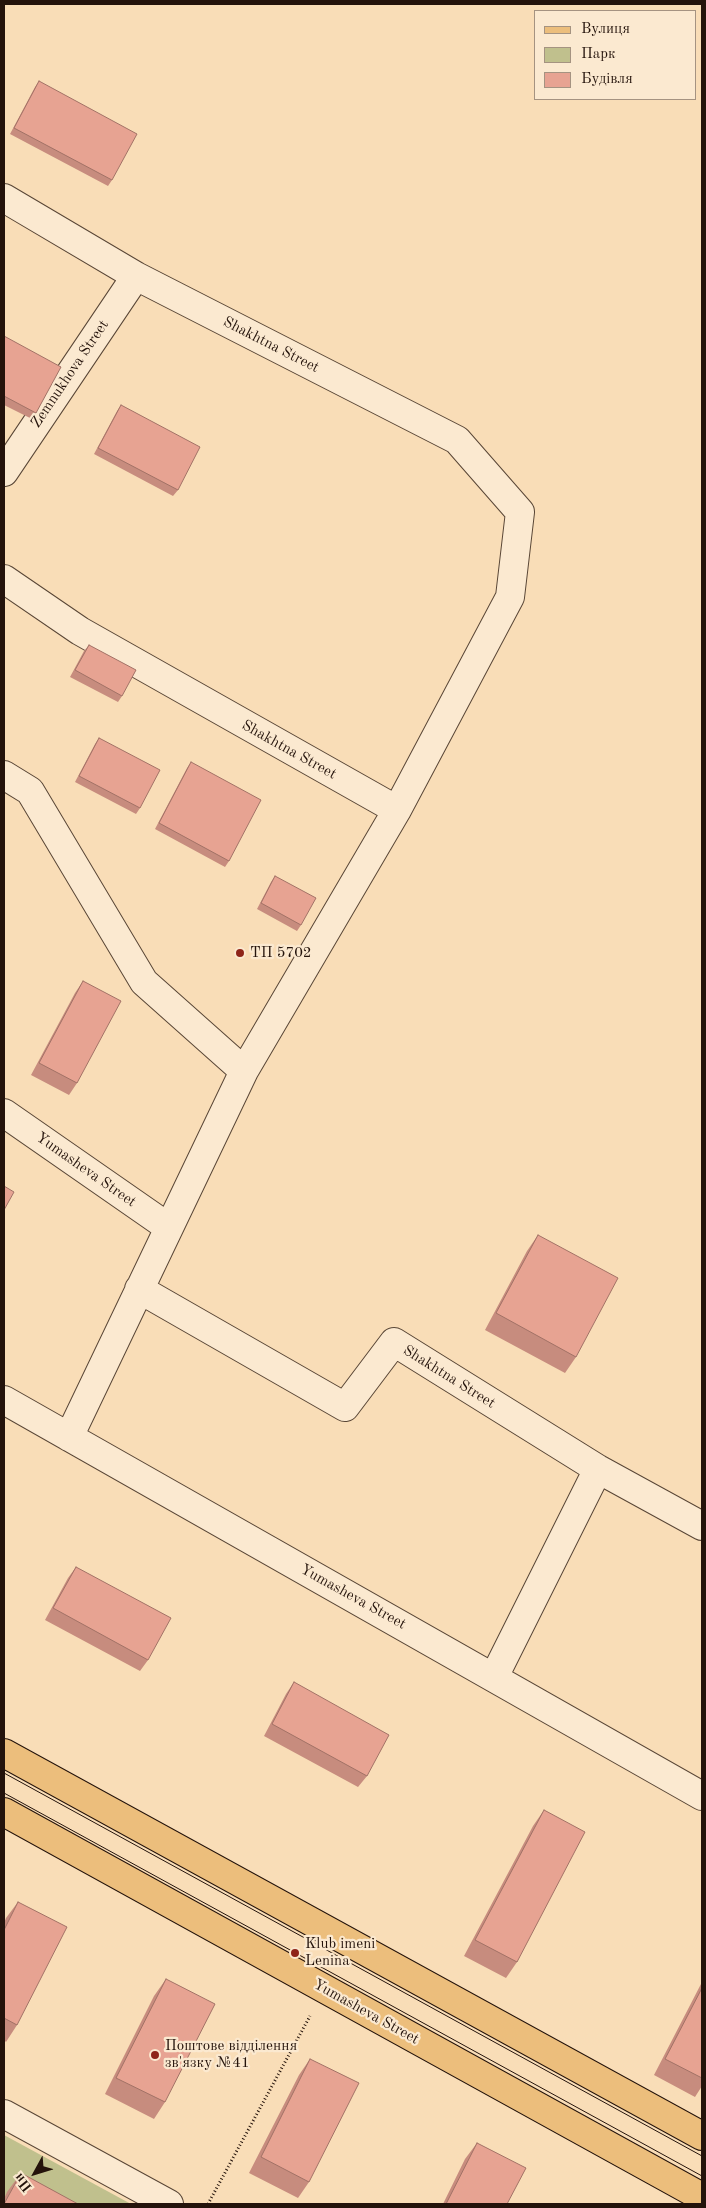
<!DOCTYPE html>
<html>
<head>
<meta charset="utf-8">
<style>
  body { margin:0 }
  #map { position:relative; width:706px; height:2208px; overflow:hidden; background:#f9ddb7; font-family:"Old Standard TT",serif }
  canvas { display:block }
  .frame { position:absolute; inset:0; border:5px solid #24130b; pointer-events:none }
  .legend { position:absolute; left:534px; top:10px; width:162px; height:90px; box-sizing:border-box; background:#fbe9d0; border:1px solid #a59381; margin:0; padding:6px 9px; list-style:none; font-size:15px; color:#24130b }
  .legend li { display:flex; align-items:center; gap:10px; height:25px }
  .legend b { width:25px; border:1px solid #a59381 }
  .north { position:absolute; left:10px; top:2148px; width:50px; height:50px; -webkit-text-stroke:4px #fbe9d0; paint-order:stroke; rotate:231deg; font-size:14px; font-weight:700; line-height:20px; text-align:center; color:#24130b }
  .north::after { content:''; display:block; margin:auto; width:18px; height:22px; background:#24130b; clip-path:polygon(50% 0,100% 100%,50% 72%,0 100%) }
</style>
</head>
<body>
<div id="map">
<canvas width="706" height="2208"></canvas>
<div class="frame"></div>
<ul class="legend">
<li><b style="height:6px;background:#ecbe7c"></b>Вулиця</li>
<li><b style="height:14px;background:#c0c08d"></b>Парк</li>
<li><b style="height:14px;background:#e7a392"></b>Будівля</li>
</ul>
<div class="north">Пн</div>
</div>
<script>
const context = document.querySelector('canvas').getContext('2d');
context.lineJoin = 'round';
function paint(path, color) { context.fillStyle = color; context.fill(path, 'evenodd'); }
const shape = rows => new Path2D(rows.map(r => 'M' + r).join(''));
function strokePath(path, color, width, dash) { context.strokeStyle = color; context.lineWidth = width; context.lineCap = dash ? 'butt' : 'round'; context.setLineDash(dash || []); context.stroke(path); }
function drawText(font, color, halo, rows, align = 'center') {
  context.font = font + ' "Old Standard TT",serif'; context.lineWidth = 4.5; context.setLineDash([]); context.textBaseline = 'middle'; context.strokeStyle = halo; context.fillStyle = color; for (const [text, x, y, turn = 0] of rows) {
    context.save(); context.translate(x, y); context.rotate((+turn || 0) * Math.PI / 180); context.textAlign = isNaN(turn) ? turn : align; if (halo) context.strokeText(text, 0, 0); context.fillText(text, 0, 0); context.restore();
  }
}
paint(shape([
  [4,2135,131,2204,4,2204]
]), '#c0c08d');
const minor = shape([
  [4,198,136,276,457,440,520,512,510,597,397,810,244,1071,69,1437],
  [4,472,136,276],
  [4,579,80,631,397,810],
  [4,775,30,791,144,982,244,1071],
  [4,1113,168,1227],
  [139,1289,345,1407,394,1342,598,1469,702,1526],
  [4,1400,702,1796],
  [494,1677,598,1469],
  [4,2114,169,2204]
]);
const major = shape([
  [4,1753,702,2136],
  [4,1812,702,2197]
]);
strokePath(minor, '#594636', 30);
strokePath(major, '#24130b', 30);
strokePath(shape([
  [208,2204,310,2016]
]), '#24130b', 3, [1, 2.5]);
strokePath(minor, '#fbe9d0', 28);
strokePath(major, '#ecbe7c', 28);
strokePath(shape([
  [4,1773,702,2156],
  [4,1793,702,2176]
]), '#24130b', 1);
paint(shape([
  [39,81,112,180,108,186,10,134,35,87],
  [4,336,36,413,32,419,4,405],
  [121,405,178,490,173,496,94,454,117,411],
  [89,645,122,696,118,702,70,677,84,651],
  [99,738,140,808,136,814,75,782,95,744],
  [191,762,229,861,225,867,155,829,187,768],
  [275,876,301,925,297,931,257,909,271,882],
  [83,981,77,1083,69,1095,31,1075,75,993],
  [538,1235,576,1357,565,1373,485,1330,527,1251],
  [76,1567,148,1660,140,1671,45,1620,68,1578],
  [294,1682,367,1776,358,1787,264,1736,286,1694],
  [544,1810,517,1962,506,1978,464,1956,533,1826],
  [18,1902,17,2025,6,2042,4,2040,4,1923,6,1918],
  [166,1979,165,2102,154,2119,105,2094,154,1996],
  [702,1982,702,2086,695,2097,654,2075],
  [310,2059,309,2182,298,2198,249,2173,299,2075],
  [477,2143,507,2204,443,2204,465,2159],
  [21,2173,4,2204,4,2199,7,2192]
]), '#c78c7e');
const building = shape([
  [39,81,137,134,112,180,14,128,39,81],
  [4,336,61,367,36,413,4,396,4,336],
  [121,405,200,447,178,490,98,448,121,405],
  [89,645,136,670,122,696,75,670,89,645],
  [99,738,160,770,140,808,79,776,99,738],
  [191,762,261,800,229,861,159,823,191,762],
  [275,876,316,898,301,925,261,903,275,876],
  [83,981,121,1001,77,1083,39,1063,83,981],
  [4,1186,14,1192,4,1210,4,1186],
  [538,1235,618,1278,576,1357,496,1313,538,1235],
  [76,1567,171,1618,148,1660,53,1608,76,1567],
  [294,1682,389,1735,367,1776,272,1724,294,1682],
  [544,1810,585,1832,517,1962,475,1940,544,1810],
  [18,1902,67,1927,17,2025,4,2018,4,1930,18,1902],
  [166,1979,215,2004,165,2102,116,2078,166,1979],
  [702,1988,702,2078,665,2059,702,1988],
  [310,2059,359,2083,309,2182,261,2157,310,2059],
  [477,2143,526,2168,507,2204,446,2204,477,2143],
  [21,2173,78,2204,4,2204,21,2173]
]);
paint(building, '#e7a392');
strokePath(building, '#a27266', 1);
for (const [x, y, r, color] of [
  [240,953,5,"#8f2418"],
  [295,1953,5,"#8f2418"],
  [155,2055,5,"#8f2418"]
]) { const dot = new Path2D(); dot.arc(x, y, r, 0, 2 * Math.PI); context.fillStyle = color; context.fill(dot); strokePath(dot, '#fbe9d0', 2); }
drawText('15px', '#24130b', '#fbe9d0', [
  ["Shakhtna Street",271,345,27],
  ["Zemnukhova Street",70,374,-56],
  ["Shakhtna Street",289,750,29],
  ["Yumasheva Street",86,1170,35],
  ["Shakhtna Street",449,1377,32],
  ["Yumasheva Street",353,1597,29],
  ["Yumasheva Street",366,2012,29]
]);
drawText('15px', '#24130b', '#fbe9d0', [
  ["ТП 5702",250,953],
  ["Klub imeni",305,1944],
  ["Lenina",305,1961],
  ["Поштове відділення",165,2046],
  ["зв'язку №41",165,2063]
], 'left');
</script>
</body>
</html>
